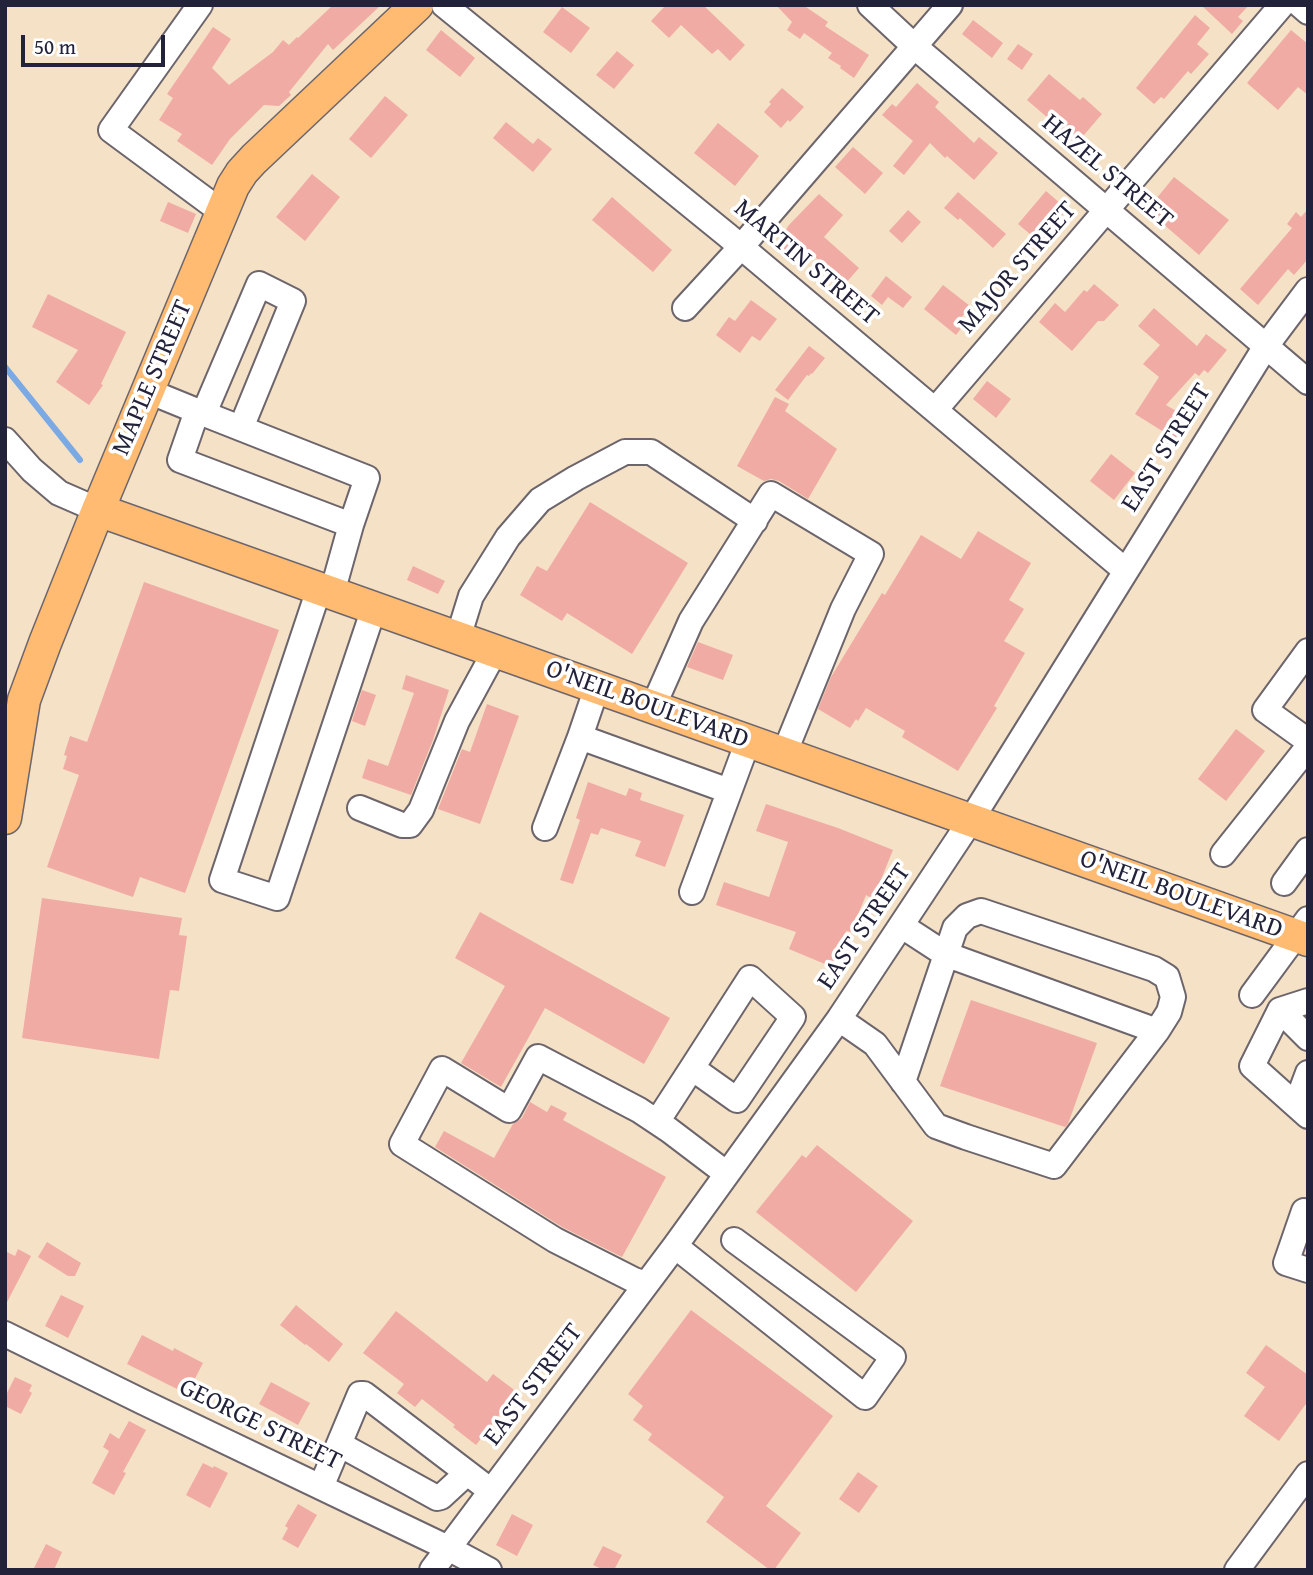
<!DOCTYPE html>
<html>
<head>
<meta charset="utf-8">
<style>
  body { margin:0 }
  #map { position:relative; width:1313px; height:1575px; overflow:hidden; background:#f4e1c6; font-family:"Gentium Book Plus",serif }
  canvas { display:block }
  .frame { position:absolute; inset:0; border:7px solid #22223b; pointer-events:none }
  .scale { position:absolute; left:21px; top:35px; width:144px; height:32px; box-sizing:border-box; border:4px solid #22223b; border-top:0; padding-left:9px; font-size:21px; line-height:24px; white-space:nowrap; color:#22223b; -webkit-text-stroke:5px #fff; paint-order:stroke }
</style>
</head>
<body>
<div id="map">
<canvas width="1313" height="1575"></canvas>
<div class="frame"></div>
<div class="scale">50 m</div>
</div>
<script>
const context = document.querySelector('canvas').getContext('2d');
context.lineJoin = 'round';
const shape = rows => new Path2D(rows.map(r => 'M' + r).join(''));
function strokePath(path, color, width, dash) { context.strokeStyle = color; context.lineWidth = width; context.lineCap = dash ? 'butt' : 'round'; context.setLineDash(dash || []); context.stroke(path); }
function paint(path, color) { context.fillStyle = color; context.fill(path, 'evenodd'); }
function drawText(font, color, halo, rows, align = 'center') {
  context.font = font + ' "Gentium Book Plus",serif'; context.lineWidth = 7; context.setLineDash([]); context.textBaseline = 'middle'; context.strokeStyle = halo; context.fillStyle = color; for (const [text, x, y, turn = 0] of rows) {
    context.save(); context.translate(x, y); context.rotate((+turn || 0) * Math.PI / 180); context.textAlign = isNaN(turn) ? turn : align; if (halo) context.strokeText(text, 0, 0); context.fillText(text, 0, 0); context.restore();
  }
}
strokePath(shape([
  [5,367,80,460]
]), '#7aa9e4', 6);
paint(shape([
  [333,5,381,5,333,50,328,44,289,92,291,95,279,106,264,105,230,139,212,165,177,141,182,134,159,120,173,98,167,94,213,27,231,39,212,68,229,85,273,52,283,40,289,45,297,37,298,38],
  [666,5,703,5,745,45,730,61,718,49,712,54,681,25,669,38,651,21],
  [776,5,803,5,828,22,825,26,869,55,854,78,840,68,841,66,828,58,832,53,804,33,800,39,787,30,792,22],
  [1201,5,1249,5,1238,17,1243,21,1232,34],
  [562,7,590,28,571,53,543,32],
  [1195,15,1210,28,1197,44,1209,54,1191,74,1188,71,1164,99,1161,97,1154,104,1136,88],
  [973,20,1003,43,992,58,962,34],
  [441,30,475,58,460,77,426,50],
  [1291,30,1308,44,1308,95,1298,87,1278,110,1247,83],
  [1018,44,1033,54,1022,70,1007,59],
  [617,51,634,65,614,89,596,75],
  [1049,74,1080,100,1083,97,1102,114,1077,143,1027,100],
  [917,83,939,102,935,107,974,143,979,137,998,153,974,180,947,156,945,158,930,143,904,175,893,166,913,141,882,115,892,104,896,107],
  [782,88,804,107,790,122,788,120,781,128,764,112,771,104,769,102],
  [385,96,408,115,371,158,349,139],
  [506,122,533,144,538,138,552,149,533,172,493,138],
  [718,123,759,156,735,186,694,153],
  [853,147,883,173,865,194,835,167],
  [312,174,340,197,305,241,276,217],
  [1174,177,1229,220,1199,255,1147,210],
  [1046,191,1061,204,1064,213,1050,229,1054,233,1043,245,1018,224],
  [958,192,1006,234,993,248,960,218,958,220,944,208],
  [819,194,843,215,824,237,859,268,845,284,813,255,802,268,775,245,789,225],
  [612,197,672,250,653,272,592,220],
  [168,202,196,214,188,233,160,221],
  [1308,209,1308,259,1294,275,1288,269,1258,305,1240,289,1292,228,1287,224,1296,212,1301,217],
  [908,210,921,222,902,243,889,231],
  [886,276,912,297,903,308,888,297,882,305,871,296],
  [1094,284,1119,305,1104,321,1098,321,1072,351,1039,322,1055,303,1065,312,1084,290,1087,292],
  [943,285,970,306,961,318,966,322,956,335,924,309],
  [48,294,126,332,101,384,103,385,89,405,56,382,78,350,32,327],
  [751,300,777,319,760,341,752,336,740,353,716,335,729,317,735,321],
  [1154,308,1197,346,1206,334,1227,350,1208,373,1204,370,1199,376,1195,373,1166,405,1188,418,1175,439,1135,414,1159,377,1143,364,1160,345,1138,326],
  [809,346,825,358,812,374,811,373,809,376,807,375,788,400,775,390],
  [987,381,1011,399,996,418,973,399],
  [775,397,789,404,785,411,837,449,808,499,779,481,771,479,764,481,737,466],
  [1111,454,1135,473,1114,500,1090,481],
  [590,502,688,563,632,654,567,613,562,621,520,595,537,566,547,571],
  [978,531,1031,563,1009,600,1024,609,1004,641,1025,653,994,706,997,708,958,771,902,737,905,731,866,708,858,721,856,719,850,728,818,709,831,677,882,593,885,595,921,535,961,559],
  [413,566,445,581,438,594,407,580],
  [144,582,279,630,185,893,140,877,133,897,47,867,79,775,63,769,67,756,64,755,70,736,87,742],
  [698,642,733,655,723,680,687,667],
  [406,675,449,690,433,740,411,795,362,778,368,759,388,766,414,693,402,689],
  [362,690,376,695,365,726,352,721],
  [487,704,519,716,480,824,438,809,462,749,470,752],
  [1236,729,1265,751,1226,801,1198,779],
  [588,782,626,796,629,788,642,793,640,800,684,815,665,867,635,856,641,841,601,828,598,835,591,833,573,884,560,880,580,820,576,818],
  [766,804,838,828,893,850,873,899,866,895,851,932,846,931,832,967,789,949,796,932,716,905,724,882,769,897,788,842,756,831],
  [42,898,182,918,179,935,187,936,179,991,170,990,159,1059,22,1038],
  [480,912,670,1018,644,1064,545,1008,501,1087,461,1063,505,986,455,958],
  [971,1000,1097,1043,1068,1124,1065,1127,940,1086],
  [530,1102,547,1112,551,1105,567,1113,563,1120,666,1177,622,1257,562,1227,435,1147,444,1131,494,1158,513,1124,522,1118],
  [817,1145,913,1221,856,1292,756,1212,802,1155,806,1158],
  [47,1242,81,1263,75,1276,68,1276,38,1257],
  [18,1249,31,1256,5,1306,5,1251,15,1256],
  [61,1295,84,1306,68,1338,45,1326],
  [296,1305,343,1344,329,1362,306,1344,305,1345,280,1325],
  [691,1310,833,1416,766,1506,801,1533,774,1570,770,1570,706,1522,724,1497,648,1440,652,1434,633,1420,643,1406,628,1394],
  [396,1311,487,1382,493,1374,517,1392,476,1445,453,1427,455,1425,422,1399,415,1407,397,1393,404,1384,363,1353],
  [142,1335,173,1351,174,1348,203,1363,187,1394,127,1364],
  [1266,1345,1308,1375,1308,1401,1279,1441,1244,1416,1265,1387,1246,1373],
  [15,1377,32,1385,29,1391,32,1393,21,1414,5,1406,5,1397],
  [271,1382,310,1403,298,1425,259,1404],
  [129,1421,146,1430,123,1472,126,1473,114,1495,92,1483,109,1451,103,1447,110,1433,119,1439],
  [203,1463,213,1468,214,1466,228,1473,210,1508,186,1495],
  [858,1472,878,1486,859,1513,839,1499],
  [298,1504,317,1515,298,1548,282,1539,288,1528,285,1526],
  [512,1514,533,1525,517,1556,496,1545],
  [46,1544,62,1552,54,1570,33,1570],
  [603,1546,622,1555,614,1570,604,1570,593,1565]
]), '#f0aba4');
const minor = shape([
  [200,5,111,130,222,212],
  [444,5,727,235,1126,571],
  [870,5,914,46,1308,382],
  [1300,5,1308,12],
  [685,308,741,247,950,5],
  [148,391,197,411,180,460,351,525,332,593],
  [935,410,1282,5],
  [197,411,367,478,351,525],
  [204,413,259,284,293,301,241,428],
  [5,440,32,470,59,493,98,510],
  [319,589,222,880,277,898,374,608],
  [458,638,471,596,508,537,540,500,576,478,625,452,651,452,755,521],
  [1308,651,1265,710,1308,741],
  [597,687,580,737,729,791],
  [653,707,691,621,771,494,871,554,843,609,784,754],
  [360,808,402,825,410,825,421,810,457,721,495,651],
  [545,828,580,737],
  [1223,854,1308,747],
  [1284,883,1308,850],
  [692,892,748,741],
  [1252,995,1308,919],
  [1308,1001,1280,1010,1252,1066,1308,1116],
  [1280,1010,1308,1038],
  [839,1019,875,1044,936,1126,966,1137,1054,1166,1157,1031,945,954,902,926],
  [903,1082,955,928,967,916,981,911,1154,969,1167,977,1173,997,1169,1012,1157,1031],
  [1296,1105,1308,1073],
  [657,1122,692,1068,750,978,793,1017,737,1100,692,1068],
  [1304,1211,1286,1263,1308,1270],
  [675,1246,865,1397,893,1357,734,1240],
  [646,1284,634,1280,555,1240,402,1144,442,1069,509,1110,538,1057,639,1110,669,1130,727,1174],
  [5,1334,143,1402,448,1548,489,1570],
  [339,1444,437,1498,441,1497,467,1473],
  [321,1487,360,1394,364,1394,491,1491],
  [432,1570,675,1246,839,1019,971,820,1266,346,1308,290],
  [1237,1570,1308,1474]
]);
const major = shape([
  [98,510,1308,940],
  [5,818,24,700,45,643,98,510,233,186,242,172,254,159,417,5]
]);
strokePath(minor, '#6c656c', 28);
strokePath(major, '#6c656c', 35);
strokePath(minor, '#fff', 24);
strokePath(major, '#ffbb71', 32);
drawText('26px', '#22223b', '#fff', [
  ["HAZEL STREET",1107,172,40],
  ["MARTIN STREET",806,263,40],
  ["MAJOR STREET",1018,268,-49],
  ["MAPLE STREET",153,378,-67],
  ["EAST STREET",1167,448,-58],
  ["O'NEIL BOULEVARD",647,705,20],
  ["O'NEIL BOULEVARD",1181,895,20],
  ["EAST STREET",865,927,-56],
  ["EAST STREET",534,1385,-53],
  ["GEORGE STREET",260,1425,26]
]);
</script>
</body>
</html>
